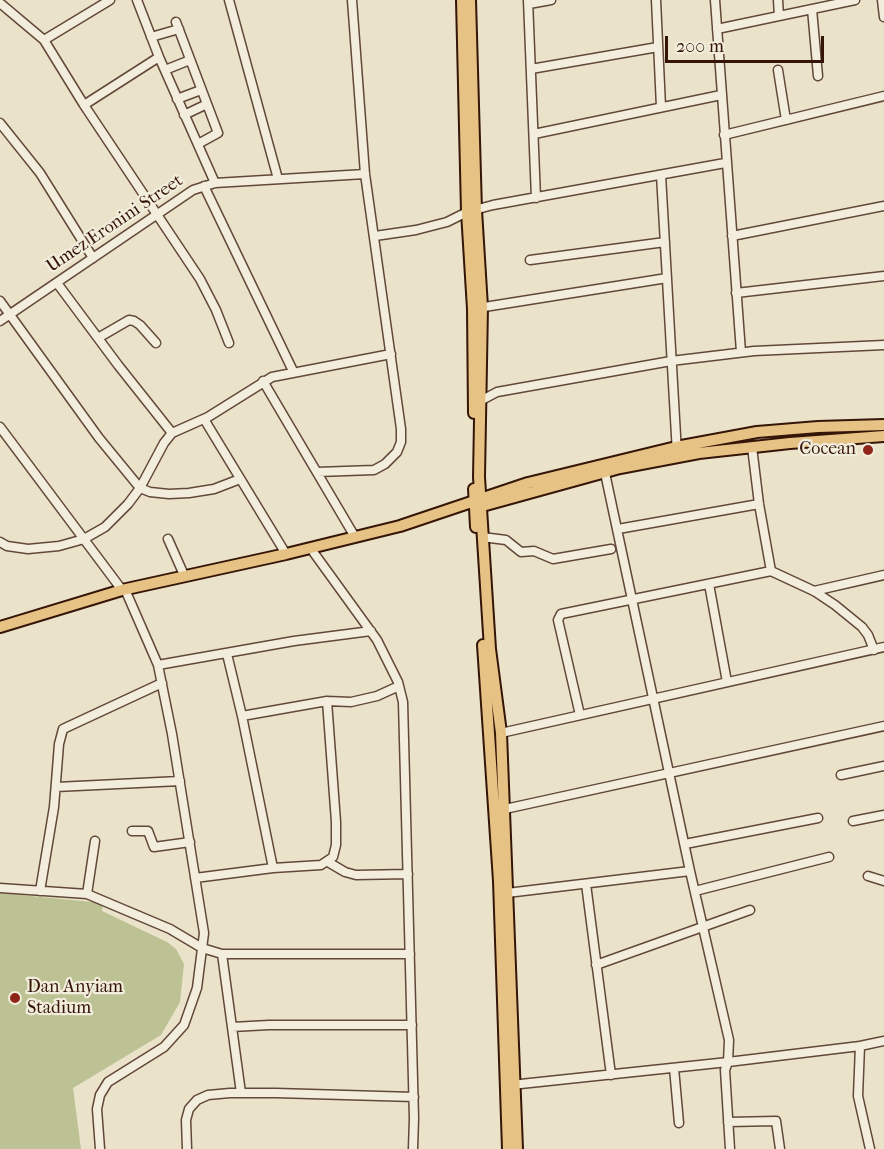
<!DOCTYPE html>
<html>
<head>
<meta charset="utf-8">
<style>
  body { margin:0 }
  #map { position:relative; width:884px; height:1149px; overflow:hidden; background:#ebe3c9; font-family:"IM FELL French Canon",serif }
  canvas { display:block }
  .scale { position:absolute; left:665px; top:36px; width:159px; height:27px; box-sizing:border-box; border:3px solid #351508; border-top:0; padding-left:8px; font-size:18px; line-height:21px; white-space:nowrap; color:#351508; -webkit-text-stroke:4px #f2eddc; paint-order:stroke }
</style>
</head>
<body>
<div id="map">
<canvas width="884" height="1149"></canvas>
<div class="scale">200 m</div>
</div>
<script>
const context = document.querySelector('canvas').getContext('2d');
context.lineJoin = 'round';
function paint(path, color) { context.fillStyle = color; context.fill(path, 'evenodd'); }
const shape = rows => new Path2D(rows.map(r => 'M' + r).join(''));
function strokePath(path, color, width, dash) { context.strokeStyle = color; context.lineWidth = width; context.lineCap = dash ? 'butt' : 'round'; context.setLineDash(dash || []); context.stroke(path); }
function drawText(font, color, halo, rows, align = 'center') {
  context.font = font + ' "IM FELL French Canon",serif'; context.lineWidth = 4.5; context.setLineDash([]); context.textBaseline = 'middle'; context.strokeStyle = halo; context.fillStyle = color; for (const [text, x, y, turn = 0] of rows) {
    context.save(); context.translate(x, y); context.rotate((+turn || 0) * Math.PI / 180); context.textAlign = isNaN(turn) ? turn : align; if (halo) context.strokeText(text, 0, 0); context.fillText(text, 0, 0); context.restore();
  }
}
paint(shape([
  [0,893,103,903,102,911,167,942,176,949,184,964,180,1002,161,1035,73,1088,81,1149,0,1149]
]), '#bcc293');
const minor = shape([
  [137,0,159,57,215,183],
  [229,0,278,179],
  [528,0,536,198],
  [656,0,661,107],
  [715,0,741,352],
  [778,0,779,16],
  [882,0,884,17],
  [0,3,44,40,84,105,200,279,216,310,229,343],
  [529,4,551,0],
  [812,9,818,76],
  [176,22,218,133,198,144],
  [717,29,855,0],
  [151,37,179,29],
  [44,40,110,0],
  [531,69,658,47],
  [165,70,190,60],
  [778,70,786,120],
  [177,99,201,90],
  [84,105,159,57],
  [184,115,207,104],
  [0,123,40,173,93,258],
  [534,134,721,95],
  [724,135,884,96],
  [661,175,677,453],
  [204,186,293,371],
  [375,236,416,230,447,222,467,212,493,205,725,163],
  [732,236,884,206],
  [530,260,665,242],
  [57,283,118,365,172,433],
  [736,293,884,276],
  [0,301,99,438,140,488,150,492,169,494,189,493,214,489,240,479],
  [478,308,667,278],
  [0,321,193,190,215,183,365,174],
  [98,338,129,320,134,321,140,325,156,343],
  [263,381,355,537],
  [482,400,497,392,671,361,754,351,884,345],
  [204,419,286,554],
  [0,427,122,590],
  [752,447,759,504,771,571,814,591,835,605,862,627,868,635,874,650],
  [317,472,374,470,385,464,397,452,401,442,401,429,365,174,352,0],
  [605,473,690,871,729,1040,728,1062,860,1046],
  [618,529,759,504],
  [482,537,506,540,521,552,534,551,553,559,611,549],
  [168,539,184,575],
  [0,542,7,546,28,549,59,546,84,539,105,527,128,504,140,488,164,443,172,433,208,417,272,377,391,354],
  [314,553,377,640,398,682,403,702,414,1118,413,1149],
  [709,584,727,682],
  [814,591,884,575],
  [227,654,242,716,273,868],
  [158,665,294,641,371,631],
  [580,715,558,620,561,614,771,571],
  [242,716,327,701,351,702,377,696,399,686],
  [501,733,884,647],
  [841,775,884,766],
  [56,787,180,781],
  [505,809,884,726],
  [853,821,884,815],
  [132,831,148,831,154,847,190,842],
  [685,844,818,818],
  [328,862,345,872,356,875,408,874],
  [868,876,884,881],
  [195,878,273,868,321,865,333,857,336,845,336,822,327,701],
  [586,884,611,1075],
  [0,888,87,894,170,929,202,948,222,954,410,954],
  [40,891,54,807,59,744,63,729,162,683],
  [695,891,829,857],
  [507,893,690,871],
  [87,894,95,841],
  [222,954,241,1093],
  [596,965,750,910],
  [232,1027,269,1025,412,1025],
  [674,1068,679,1123],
  [511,1085,728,1062,725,1070,730,1149],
  [728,1122,776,1121,780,1149],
  [100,1149,97,1109,100,1095,108,1082,164,1047,184,1025,197,988,204,933,172,734,158,665,127,594],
  [187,1149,186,1120,189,1109,197,1100,208,1095,230,1093,276,1093,414,1097],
  [870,1149,858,1096,860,1046,884,1041]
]);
const major = shape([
  [462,0,467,212,473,309,474,413],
  [470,0,476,210,482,307,479,477,490,649,501,733,517,1149],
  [474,489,476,527],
  [475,508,620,468,699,453,790,443,884,436],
  [0,627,122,590,286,554,400,526,528,483,676,447,757,432,818,427,884,425],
  [483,645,499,881,508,1149]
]);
strokePath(minor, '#624838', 11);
strokePath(major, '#351508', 14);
strokePath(minor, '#f2eddc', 8);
strokePath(major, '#e6c284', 10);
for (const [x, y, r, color] of [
  [868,450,6,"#8f2418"],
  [15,998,6,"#8f2418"]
]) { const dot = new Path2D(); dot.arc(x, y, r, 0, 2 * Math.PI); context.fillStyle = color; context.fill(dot); strokePath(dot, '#f2eddc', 2); }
drawText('18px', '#351508', '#f2eddc', [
  ["Umez Eronini Street",115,224,-34]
]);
drawText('18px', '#351508', '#f2eddc', [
  ["Cocean",856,450],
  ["Dan Anyiam",27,988,"left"],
  ["Stadium",27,1009,"left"]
], 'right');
</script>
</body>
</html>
